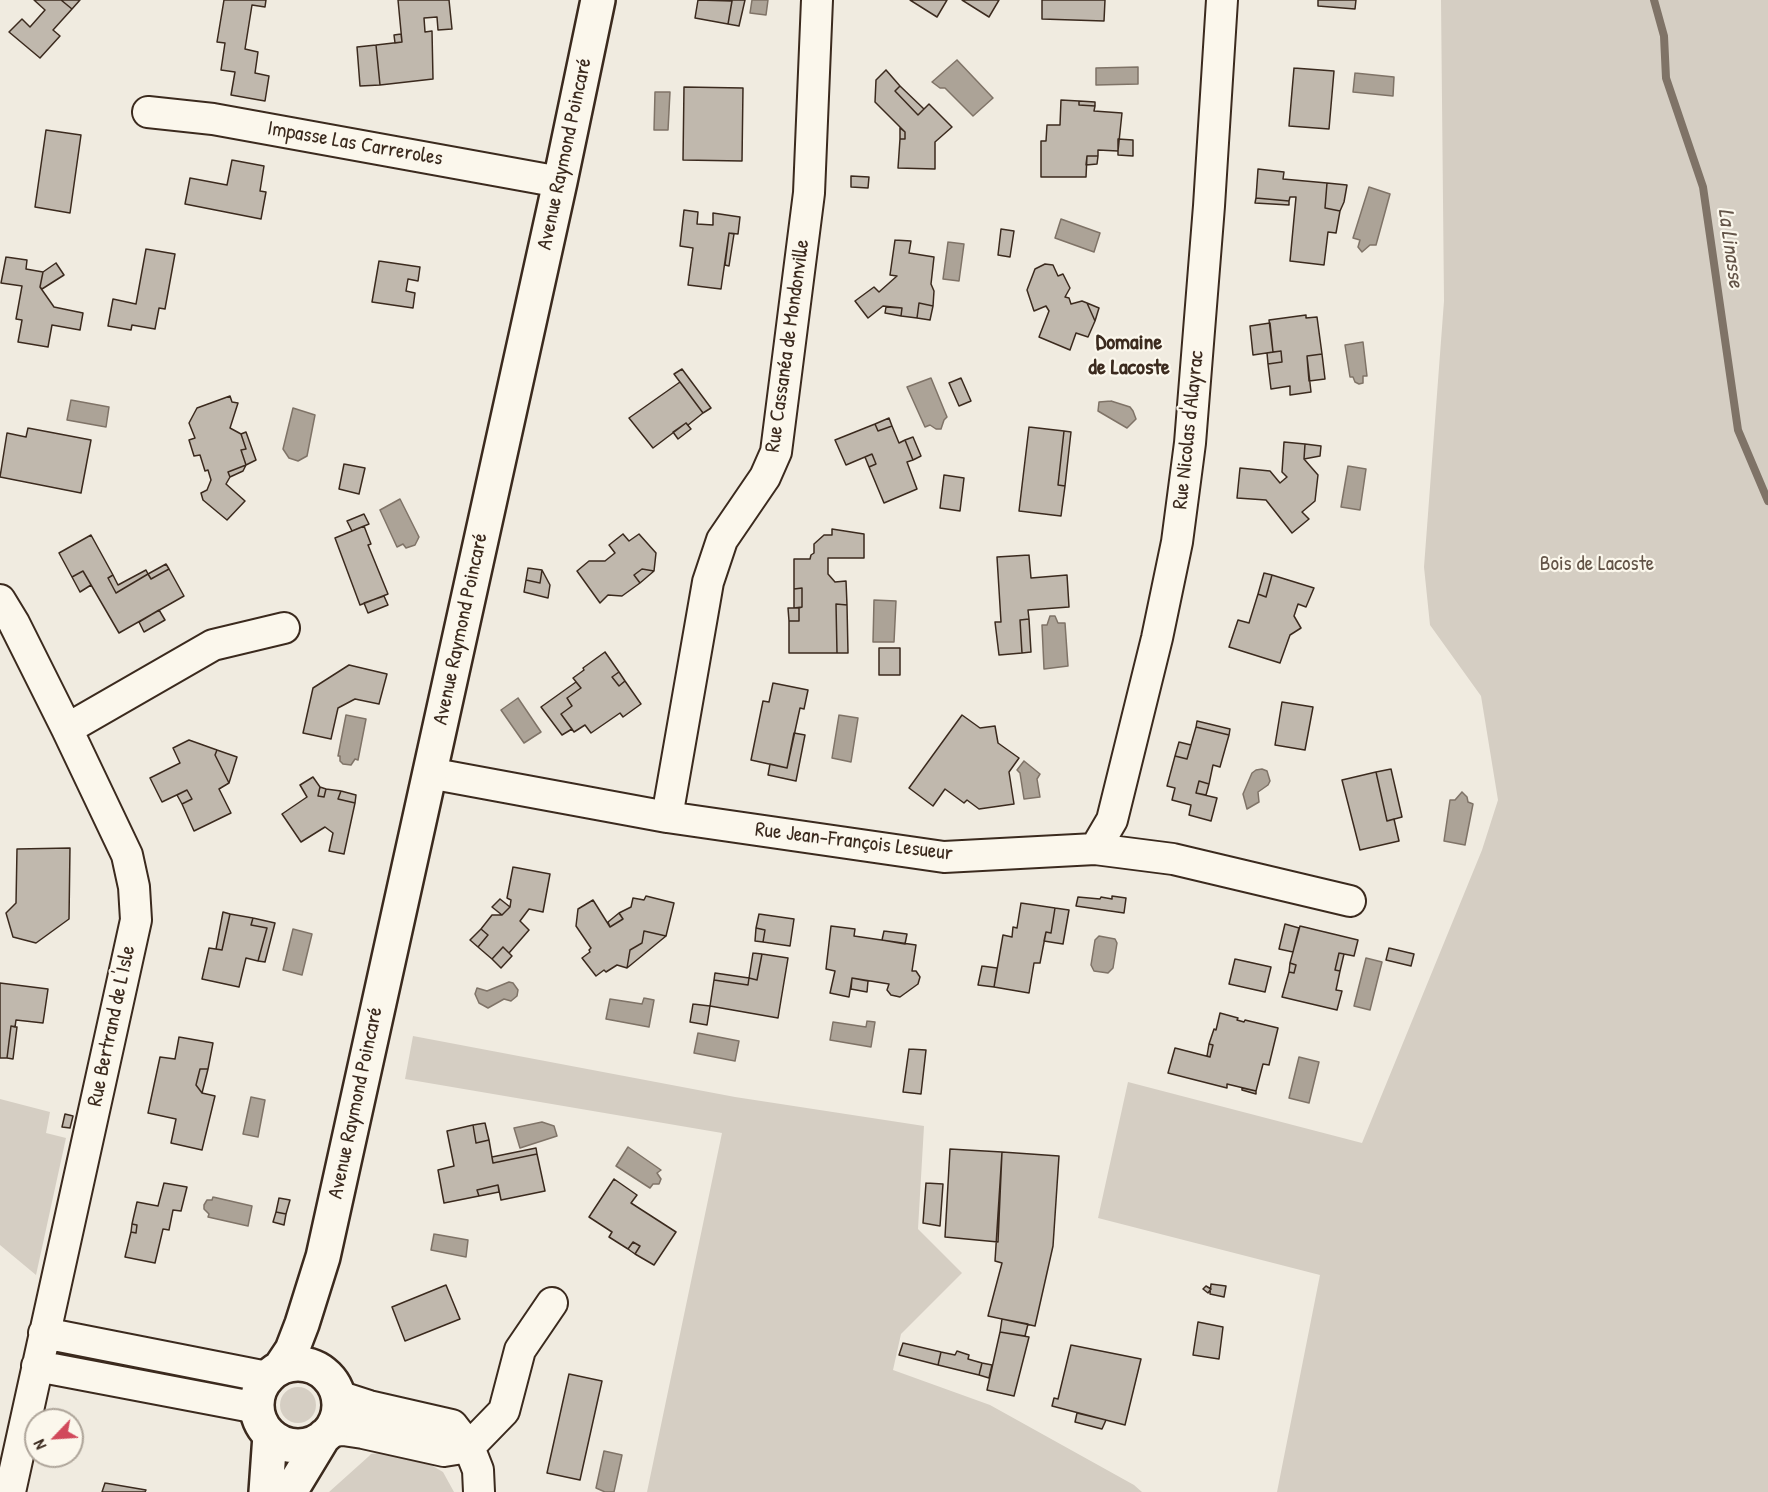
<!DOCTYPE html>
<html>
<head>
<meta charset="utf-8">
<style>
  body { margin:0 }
  #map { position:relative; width:1768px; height:1492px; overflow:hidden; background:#f0ebe0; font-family:"Patrick Hand",sans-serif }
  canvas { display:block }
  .north { position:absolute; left:24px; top:1408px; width:60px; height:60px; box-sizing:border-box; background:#fbf7ec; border:2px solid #aea59a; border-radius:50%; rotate:245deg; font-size:16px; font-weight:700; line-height:24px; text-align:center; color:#3b2a1e }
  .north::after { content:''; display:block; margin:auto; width:21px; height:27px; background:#d1495b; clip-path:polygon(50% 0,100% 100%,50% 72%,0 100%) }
</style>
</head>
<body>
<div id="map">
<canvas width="1768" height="1492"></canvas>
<div class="north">N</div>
</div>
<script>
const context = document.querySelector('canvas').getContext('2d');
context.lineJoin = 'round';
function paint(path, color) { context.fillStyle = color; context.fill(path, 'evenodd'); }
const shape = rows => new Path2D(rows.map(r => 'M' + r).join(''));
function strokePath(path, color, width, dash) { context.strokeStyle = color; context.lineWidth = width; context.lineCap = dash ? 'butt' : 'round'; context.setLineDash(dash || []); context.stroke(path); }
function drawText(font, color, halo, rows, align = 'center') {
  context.font = font + ' "Patrick Hand",sans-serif'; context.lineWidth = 4.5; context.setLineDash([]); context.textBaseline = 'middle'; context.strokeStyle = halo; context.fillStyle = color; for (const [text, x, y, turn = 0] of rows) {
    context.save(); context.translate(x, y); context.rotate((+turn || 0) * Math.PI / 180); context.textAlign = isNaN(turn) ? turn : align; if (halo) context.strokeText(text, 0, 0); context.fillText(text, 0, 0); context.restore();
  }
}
paint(shape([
  [1441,0,1768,0,1768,1492,1277,1492,1320,1275,1098,1218,1128,1082,1362,1143,1482,850,1498,800,1481,696,1430,625,1424,567,1444,301],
  [413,1036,735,1097,924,1126,918,1229,962,1273,901,1334,893,1370,990,1405,1134,1485,1142,1492,647,1492,722,1133,405,1079],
  [0,1099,50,1112,46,1133,66,1138,36,1275,0,1245],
  '280 1405a18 18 0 1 1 36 0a18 18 0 1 1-36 0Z',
  [378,1453,431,1465,443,1472,454,1492,329,1492,368,1457,371,1454]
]), '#d5cec3');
const water = shape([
  [752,0,768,0,766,15,750,13,752,0],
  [957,60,993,98,973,116,945,88,940,88,932,82,957,60],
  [1138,67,1138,84,1096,85,1096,68,1138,67],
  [1355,73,1394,77,1393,96,1353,92,1355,73],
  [655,92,670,92,668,130,654,130,655,92],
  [1369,187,1390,194,1376,245,1370,245,1362,252,1358,247,1360,240,1353,238,1369,187],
  [1061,219,1100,233,1094,252,1055,238,1061,219],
  [948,242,964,244,959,281,943,279,948,242],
  [1363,342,1367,376,1363,376,1363,383,1359,384,1355,382,1353,377,1350,377,1345,345,1363,342],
  [931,378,947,417,944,420,941,429,936,429,930,425,925,427,907,387,931,378],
  [71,400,109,407,106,427,67,420,71,400],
  [1111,401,1130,407,1133,411,1136,419,1127,428,1098,411,1099,402,1111,401],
  [293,408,315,415,307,456,298,461,289,458,283,449,293,408],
  [1348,466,1366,469,1360,510,1341,507,1348,466],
  [400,499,419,537,415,545,406,548,403,544,397,547,380,510,400,499],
  [874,600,896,601,894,642,873,642,874,600],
  [1050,616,1055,616,1058,623,1065,623,1068,666,1044,669,1042,625,1047,625,1050,616],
  [518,698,541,732,524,743,501,710,518,698],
  [346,715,366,719,358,760,355,759,351,765,343,764,340,761,340,756,338,756,346,715],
  [839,715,858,718,851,762,832,758,839,715],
  [1024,761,1040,774,1037,779,1040,797,1024,799,1020,773,1017,770,1024,761],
  [1262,769,1267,771,1270,781,1268,785,1258,792,1259,802,1247,809,1243,794,1252,773,1256,770,1262,769],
  [1462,792,1467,797,1468,802,1473,804,1465,845,1444,841,1450,800,1455,800,1462,792],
  [293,929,312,934,302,975,283,970,293,929],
  [1099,936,1115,939,1117,943,1113,968,1108,973,1094,971,1091,965,1095,940,1099,936],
  [1366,958,1382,962,1370,1010,1354,1006,1366,958],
  [509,982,513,983,518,990,517,996,511,1001,504,999,488,1008,479,1003,475,994,477,988,487,991,509,982],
  [644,998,654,1000,649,1027,606,1019,610,999,642,1004,644,998],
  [867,1021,875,1022,871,1047,830,1040,833,1022,866,1027,867,1021],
  [698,1033,739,1041,735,1061,694,1053,698,1033],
  [1299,1057,1319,1062,1309,1103,1289,1098,1299,1057],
  [251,1097,265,1100,258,1137,243,1134,251,1097],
  [542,1122,554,1126,557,1136,520,1148,514,1128,542,1122],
  [628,1147,661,1170,657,1173,661,1179,659,1184,653,1184,650,1188,616,1166,628,1147],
  [213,1197,252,1206,248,1226,208,1217,209,1214,204,1209,204,1205,207,1200,212,1200,213,1197],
  [434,1234,468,1240,466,1257,431,1250,434,1234],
  [604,1451,622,1455,614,1492,605,1492,596,1488,604,1451]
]);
paint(water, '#aca397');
strokePath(water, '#7f7367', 1.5);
strokePath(shape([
  [1654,0,1664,36,1666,78,1703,187,1738,430,1768,501]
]), '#7f7367', 8);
const building = shape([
  [34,0,61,0,72,9,53,30,60,36,40,58,9,32,22,19,30,27,45,10,34,0],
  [61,0,80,0,72,9,61,0],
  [224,0,266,0,265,7,252,5,245,49,258,52,255,73,269,76,265,101,231,95,235,72,221,70,225,43,217,42,224,0],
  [398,0,449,0,452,29,438,30,437,17,424,18,425,32,432,31,433,79,380,85,376,45,402,42,398,0],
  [698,0,732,1,728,24,695,18,698,0],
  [725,0,745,0,739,26,728,24,732,1,725,0],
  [910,0,947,0,937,17,910,0],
  [962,0,999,0,989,17,962,0],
  [1042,0,1105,0,1104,21,1042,19,1042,0],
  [1318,0,1356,0,1355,9,1318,6,1318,0],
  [401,34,402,42,395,43,394,35,401,34],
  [376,45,380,85,360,86,357,47,376,45],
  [1294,68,1334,71,1329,129,1289,126,1294,68],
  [886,70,900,86,895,91,918,115,929,104,952,127,935,142,935,169,898,168,900,139,905,139,905,132,875,102,876,80,886,70],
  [900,86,924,109,918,115,895,91,900,86],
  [684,87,743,88,742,161,683,160,684,87],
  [1061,100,1079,101,1079,105,1095,106,1094,111,1122,113,1118,151,1098,150,1098,156,1087,156,1086,177,1041,177,1041,141,1046,141,1047,125,1060,125,1061,100],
  [1079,101,1095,102,1095,106,1079,105,1079,101],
  [900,128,905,132,905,139,900,139,900,128],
  [46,130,81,135,70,213,35,207,46,130],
  [1118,139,1133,140,1133,156,1118,155,1118,139],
  [1087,156,1098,156,1097,164,1086,165,1087,156],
  [232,160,264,166,260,191,266,192,261,219,185,204,190,178,227,185,232,160],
  [1258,169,1284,172,1283,179,1327,183,1325,208,1340,211,1336,233,1328,232,1324,265,1290,261,1296,197,1290,197,1289,201,1256,198,1258,169],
  [851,176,869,177,868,188,851,187,851,176],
  [1327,183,1347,185,1344,202,1340,211,1325,208,1327,183],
  [1256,198,1289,201,1289,205,1255,203,1256,198],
  [684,210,698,212,697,224,713,225,713,213,740,217,738,234,729,233,721,289,688,285,693,248,680,246,684,210],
  [1001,229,1014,231,1010,257,998,255,1001,229],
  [729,233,734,234,729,266,725,265,729,233],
  [895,240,911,241,909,253,934,257,931,284,934,291,933,306,919,303,917,318,901,316,902,308,883,306,868,318,855,301,874,287,879,292,897,276,890,275,895,240],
  [146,249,175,254,165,309,159,308,155,329,132,325,131,330,108,326,113,299,136,304,146,249],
  [6,257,27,260,26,269,43,272,40,287,54,307,83,313,80,330,52,325,48,347,18,342,22,320,16,319,22,286,1,283,6,257],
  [379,261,420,267,418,281,408,279,406,291,415,293,413,308,372,302,379,261],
  [56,263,64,275,42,289,40,287,43,272,56,263],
  [1045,264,1053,265,1058,276,1063,274,1070,288,1065,297,1069,298,1071,304,1082,301,1087,303,1095,321,1088,337,1076,333,1070,350,1039,337,1049,311,1046,306,1034,311,1027,290,1035,269,1045,264],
  [919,303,933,306,930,320,917,318,919,303],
  [1087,303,1099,308,1095,321,1087,303],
  [886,307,902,308,901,316,885,313,886,307],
  [1306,315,1306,318,1317,317,1322,354,1307,356,1311,392,1290,395,1290,386,1271,389,1268,364,1282,362,1281,351,1273,352,1269,320,1306,315],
  [1270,323,1273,352,1253,355,1250,326,1270,323],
  [1281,351,1282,362,1268,364,1267,353,1281,351],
  [1322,354,1325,379,1309,381,1307,356,1322,354],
  [682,369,711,408,703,413,674,374,682,369],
  [961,378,971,401,959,406,949,383,961,378],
  [680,382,703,413,688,425,686,423,653,448,629,418,680,382],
  [230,396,232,402,238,403,230,428,241,434,246,449,241,450,246,465,228,472,230,477,226,484,245,501,227,520,203,500,201,493,207,490,211,480,208,470,205,471,200,455,194,456,189,440,195,438,189,423,197,408,230,396],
  [889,418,892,426,878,431,875,424,889,418],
  [686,423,691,429,678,439,673,432,686,423],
  [875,424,878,431,892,426,899,443,905,440,913,460,907,462,917,489,884,503,869,467,876,464,872,454,846,465,835,440,875,424],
  [1029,427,1064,431,1058,485,1065,486,1061,516,1019,511,1029,427],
  [28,428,91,440,81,493,0,477,7,433,26,437,28,428],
  [1064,431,1071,432,1065,486,1058,485,1064,431],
  [246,432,256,460,246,465,241,450,246,449,241,434,246,432],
  [913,437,921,456,913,460,905,440,913,437],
  [1284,442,1305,444,1304,459,1318,475,1315,501,1302,512,1309,519,1292,533,1266,500,1237,498,1240,468,1270,471,1280,483,1287,477,1282,472,1284,442],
  [1305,444,1321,446,1320,456,1304,459,1305,444],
  [872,454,876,464,869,467,865,457,872,454],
  [344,464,365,468,359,494,339,489,344,464],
  [246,465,243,471,230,477,228,472,246,465],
  [944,475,964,478,960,511,940,508,944,475],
  [364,514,369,524,352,531,347,521,364,514],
  [364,526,371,544,368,545,388,594,360,605,335,538,364,526],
  [832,529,864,534,864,558,828,558,828,574,835,582,846,581,847,605,836,604,837,653,789,653,789,621,799,621,799,608,802,607,802,588,794,589,794,559,810,559,811,555,814,553,814,544,824,535,832,535,832,529],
  [623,534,629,541,639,534,656,553,654,571,642,569,634,575,640,583,622,596,608,595,600,603,577,571,589,561,605,561,615,553,609,545,623,534],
  [91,535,113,575,108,578,116,593,148,574,151,579,169,569,184,596,119,633,83,571,72,577,59,553,91,535],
  [1029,555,1031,578,1067,575,1069,607,1028,610,1029,619,1020,620,1022,653,999,655,995,622,1001,622,997,557,1029,555],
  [166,564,169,569,151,579,148,574,166,564],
  [528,568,542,570,540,583,526,580,528,568],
  [642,569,654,571,640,583,634,575,642,569],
  [146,570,148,574,116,593,108,578,113,575,118,585,146,570],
  [542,570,550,585,548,598,524,592,526,580,540,583,542,570],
  [83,571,91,585,80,592,72,577,83,571],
  [1264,573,1272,575,1266,597,1258,594,1264,573],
  [1272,575,1314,588,1306,607,1298,604,1294,616,1301,628,1290,635,1280,663,1229,647,1238,620,1249,623,1258,594,1266,597,1272,575],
  [802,588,802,607,794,608,794,589,802,588],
  [384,596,388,605,368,613,364,603,384,596],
  [836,604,847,605,848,653,837,653,836,604],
  [788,608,799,608,799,621,789,621,788,608],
  [159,610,165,620,144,632,139,622,159,610],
  [1029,619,1031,652,1022,653,1020,620,1029,619],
  [879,648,900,648,900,675,879,675,879,648],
  [605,652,619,672,612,677,619,686,625,681,641,704,623,717,620,713,591,733,585,725,574,732,561,714,572,706,567,698,581,688,573,678,584,670,583,668,605,652],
  [349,665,387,674,379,704,355,699,338,708,331,739,303,733,313,688,349,665],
  [619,672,625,681,619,686,612,677,619,672],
  [576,682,581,688,567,698,572,706,561,714,572,729,562,735,541,707,576,682],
  [773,683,808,690,804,709,800,708,787,768,751,760,763,701,769,702,773,683],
  [1282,702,1313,707,1305,750,1275,745,1282,702],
  [962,715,980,728,995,726,998,743,1019,758,1009,772,1014,804,979,809,967,800,964,803,945,789,933,806,909,788,962,715],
  [1197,721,1230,729,1229,735,1196,727,1197,721],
  [1196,727,1229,735,1220,767,1213,765,1209,784,1199,781,1196,793,1217,798,1211,821,1189,815,1191,805,1172,800,1175,788,1167,786,1175,756,1187,759,1196,727],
  [794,733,805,735,796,781,768,775,770,764,787,768,794,733],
  [189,740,217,750,215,755,229,783,219,789,231,813,194,831,182,804,192,799,187,790,162,802,150,778,180,763,173,748,189,740],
  [1179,742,1191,745,1187,759,1175,756,1179,742],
  [217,750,237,757,229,783,215,755,217,750],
  [1391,769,1402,817,1387,821,1376,772,1391,769],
  [1376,772,1387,821,1394,819,1399,841,1360,850,1342,780,1376,772],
  [313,777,320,787,318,796,324,797,326,789,341,791,338,799,355,803,344,854,329,851,333,833,325,827,301,842,282,814,307,797,300,785,313,777],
  [1199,781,1209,784,1206,795,1196,793,1199,781],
  [320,787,326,789,324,797,318,796,320,787],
  [187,790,192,799,182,804,177,795,187,790],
  [341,791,356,795,355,803,338,799,341,791],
  [70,848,69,919,36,943,13,937,6,913,16,903,17,849,70,848],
  [513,867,550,874,543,912,529,909,520,921,529,930,509,953,503,947,492,959,478,947,488,935,481,929,492,915,502,915,510,907,511,900,507,898,513,867],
  [646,896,674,903,666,936,644,931,642,943,630,950,627,968,617,965,606,972,604,970,596,976,582,958,590,952,589,950,591,948,576,926,578,909,593,900,610,927,623,919,619,913,631,907,633,898,644,900,646,896],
  [1112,896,1126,898,1124,913,1076,906,1078,897,1100,899,1101,897,1112,899,1112,896],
  [500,899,510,907,502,915,492,907,500,899],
  [1021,903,1055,908,1051,933,1046,932,1040,963,1034,963,1029,993,994,987,1003,935,1012,937,1013,927,1017,928,1021,903],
  [1055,908,1069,910,1063,944,1044,941,1046,932,1051,933,1055,908],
  [223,912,230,914,222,950,216,949,223,912],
  [619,913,623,919,610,927,608,922,619,913],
  [230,914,253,918,251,925,267,928,258,961,246,958,239,987,202,979,209,948,222,950,230,914],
  [759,914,794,919,790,946,763,942,765,930,756,928,759,914],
  [253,918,275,923,265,962,258,961,267,928,251,925,253,918],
  [1285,924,1299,928,1293,952,1279,949,1285,924],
  [831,926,855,929,854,936,916,945,912,971,916,971,920,977,918,984,900,997,891,995,887,990,889,984,852,978,849,997,830,993,835,971,826,969,831,926],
  [1300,926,1358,940,1354,956,1339,953,1335,970,1340,971,1336,990,1342,991,1337,1010,1282,997,1289,972,1294,973,1296,965,1290,963,1300,926],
  [756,928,765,930,763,942,755,941,756,928],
  [481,929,488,935,478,947,470,940,481,929],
  [644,931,666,936,627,968,630,950,642,943,644,931],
  [884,931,907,934,905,944,882,940,884,931],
  [503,947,512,956,501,968,492,959,503,947],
  [1389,948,1414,954,1411,966,1386,960,1389,948],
  [753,953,762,954,757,980,749,978,753,953],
  [1339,953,1344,954,1340,971,1335,970,1339,953],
  [762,954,788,958,778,1018,710,1006,714,980,748,985,749,978,757,980,762,954],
  [1235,959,1271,967,1265,992,1229,984,1235,959],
  [1290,963,1296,965,1294,973,1289,972,1290,963],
  [982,966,997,968,994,987,978,985,982,966],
  [715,973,749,978,748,985,714,980,715,973],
  [852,978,868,981,867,992,851,989,852,978],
  [0,983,48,989,43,1023,16,1020,15,1027,11,1026,7,1058,0,1058,0,983],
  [693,1004,710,1006,707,1025,690,1022,693,1004],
  [1220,1013,1238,1018,1237,1020,1244,1022,1245,1020,1278,1028,1269,1065,1263,1064,1256,1091,1227,1084,1227,1088,1168,1073,1175,1048,1210,1057,1213,1045,1209,1044,1214,1029,1216,1030,1220,1013],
  [11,1026,17,1027,13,1059,7,1058,11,1026],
  [179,1037,213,1043,208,1069,200,1069,196,1085,202,1093,215,1096,202,1150,171,1143,176,1119,148,1113,160,1057,175,1059,179,1037],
  [1209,1044,1213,1045,1210,1057,1207,1056,1209,1044],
  [909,1049,926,1050,921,1094,903,1092,909,1049],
  [200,1069,208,1069,202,1093,196,1085,200,1069],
  [1242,1088,1256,1091,1256,1094,1242,1090,1242,1088],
  [65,1114,73,1116,70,1128,62,1127,65,1114],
  [485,1123,489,1140,476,1143,473,1125,485,1123],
  [473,1125,476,1143,489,1140,493,1163,537,1154,545,1191,501,1200,498,1185,477,1190,479,1196,444,1203,438,1170,454,1166,447,1131,473,1125],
  [536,1148,537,1154,493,1163,492,1157,536,1148],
  [950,1149,1002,1152,998,1242,945,1237,950,1149],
  [1002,1152,1059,1156,1053,1246,1035,1326,988,1316,1002,1263,995,1261,1002,1152],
  [614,1179,637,1195,631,1203,676,1232,654,1265,635,1254,640,1246,633,1242,628,1249,609,1237,612,1232,589,1217,614,1179],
  [164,1183,187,1187,181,1211,173,1210,169,1230,163,1229,155,1263,125,1257,131,1232,136,1233,137,1225,132,1224,137,1202,158,1206,164,1183],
  [926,1183,943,1184,940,1226,923,1223,926,1183],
  [498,1185,499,1192,479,1196,477,1190,498,1185],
  [279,1198,290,1200,286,1214,276,1212,279,1198],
  [276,1212,286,1214,284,1225,273,1222,276,1212],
  [132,1224,137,1225,136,1233,131,1232,132,1224],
  [633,1242,640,1246,635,1254,628,1249,633,1242],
  [1211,1284,1226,1286,1224,1297,1210,1294,1211,1284],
  [446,1285,460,1319,405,1341,392,1307,446,1285],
  [1206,1286,1211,1289,1208,1293,1203,1289,1206,1286],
  [1002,1319,1028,1324,1025,1336,1000,1332,1002,1319],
  [1198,1322,1223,1327,1219,1359,1193,1355,1198,1322],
  [1000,1332,1029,1337,1014,1396,987,1390,1000,1332],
  [903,1343,941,1352,938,1365,899,1355,903,1343],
  [1071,1345,1141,1359,1125,1425,1052,1406,1054,1398,1058,1399,1071,1345],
  [957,1351,969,1355,968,1359,982,1363,979,1375,938,1365,941,1352,955,1355,957,1351],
  [982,1363,992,1365,989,1378,979,1375,982,1363],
  [569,1374,602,1381,580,1480,547,1473,569,1374],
  [1077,1413,1106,1420,1102,1429,1075,1422,1077,1413],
  [105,1483,146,1490,145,1492,102,1492,105,1483]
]);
paint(building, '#c0b8ad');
strokePath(building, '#3b2a1e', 1.5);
const minor = shape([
  [148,112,213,119,560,182],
  [0,600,14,623,67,729,127,855,134,887,136,920,10,1492],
  [67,729,213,645,284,628],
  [429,773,667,817,944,857,1095,849,1173,859,1350,901],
  [667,817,708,582,722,540,765,477,776,452,809,193,817,0],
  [1095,849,1112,820,1157,638,1177,542,1190,443,1209,206,1222,0],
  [44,1333,267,1377],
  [37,1366,247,1406,257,1411],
  [338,1396,369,1406,452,1425,469,1447,478,1470,479,1492],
  [328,1432,343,1430,363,1433,444,1451,469,1447,504,1411,520,1350,552,1303]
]);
const major = shape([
  '257 1405a41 41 0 1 1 82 0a41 41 0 1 1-82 0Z',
  [280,1368,292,1350,302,1324,323,1257,560,182,598,0],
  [266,1492,270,1435],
  [290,1492,324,1436]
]);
strokePath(minor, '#3b2a1e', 34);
strokePath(major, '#3b2a1e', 38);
strokePath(minor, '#fbf7ec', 30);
strokePath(major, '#fbf7ec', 33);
drawText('21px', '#3b2a1e', '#fbf7ec', [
  ["Impasse Las Carreroles",355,144,10],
  ["Avenue Raymond Poincaré",565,154,-78],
  ["Rue Cassanéa de Mondonville",788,346,-82],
  ["Rue Nicolas d'Alayrac",1189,430,-84],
  ["Avenue Raymond Poincaré",461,629,-78],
  ["Rue Jean-François Lesueur",854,842,7],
  ["Rue Bertrand de L'Isle",112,1026,-78],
  ["Avenue Raymond Poincaré",356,1103,-78]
]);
drawText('21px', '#625347', '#fbf7ec', [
  ["Bois de Lacoste",1597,564]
]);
drawText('italic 22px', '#635448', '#fbf7ec', [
  ["La Linasse",1730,248,82]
]);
drawText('bold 22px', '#3b2a1e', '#fbf7ec', [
  ["Domaine",1129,343],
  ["de Lacoste",1129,368]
]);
</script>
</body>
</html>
